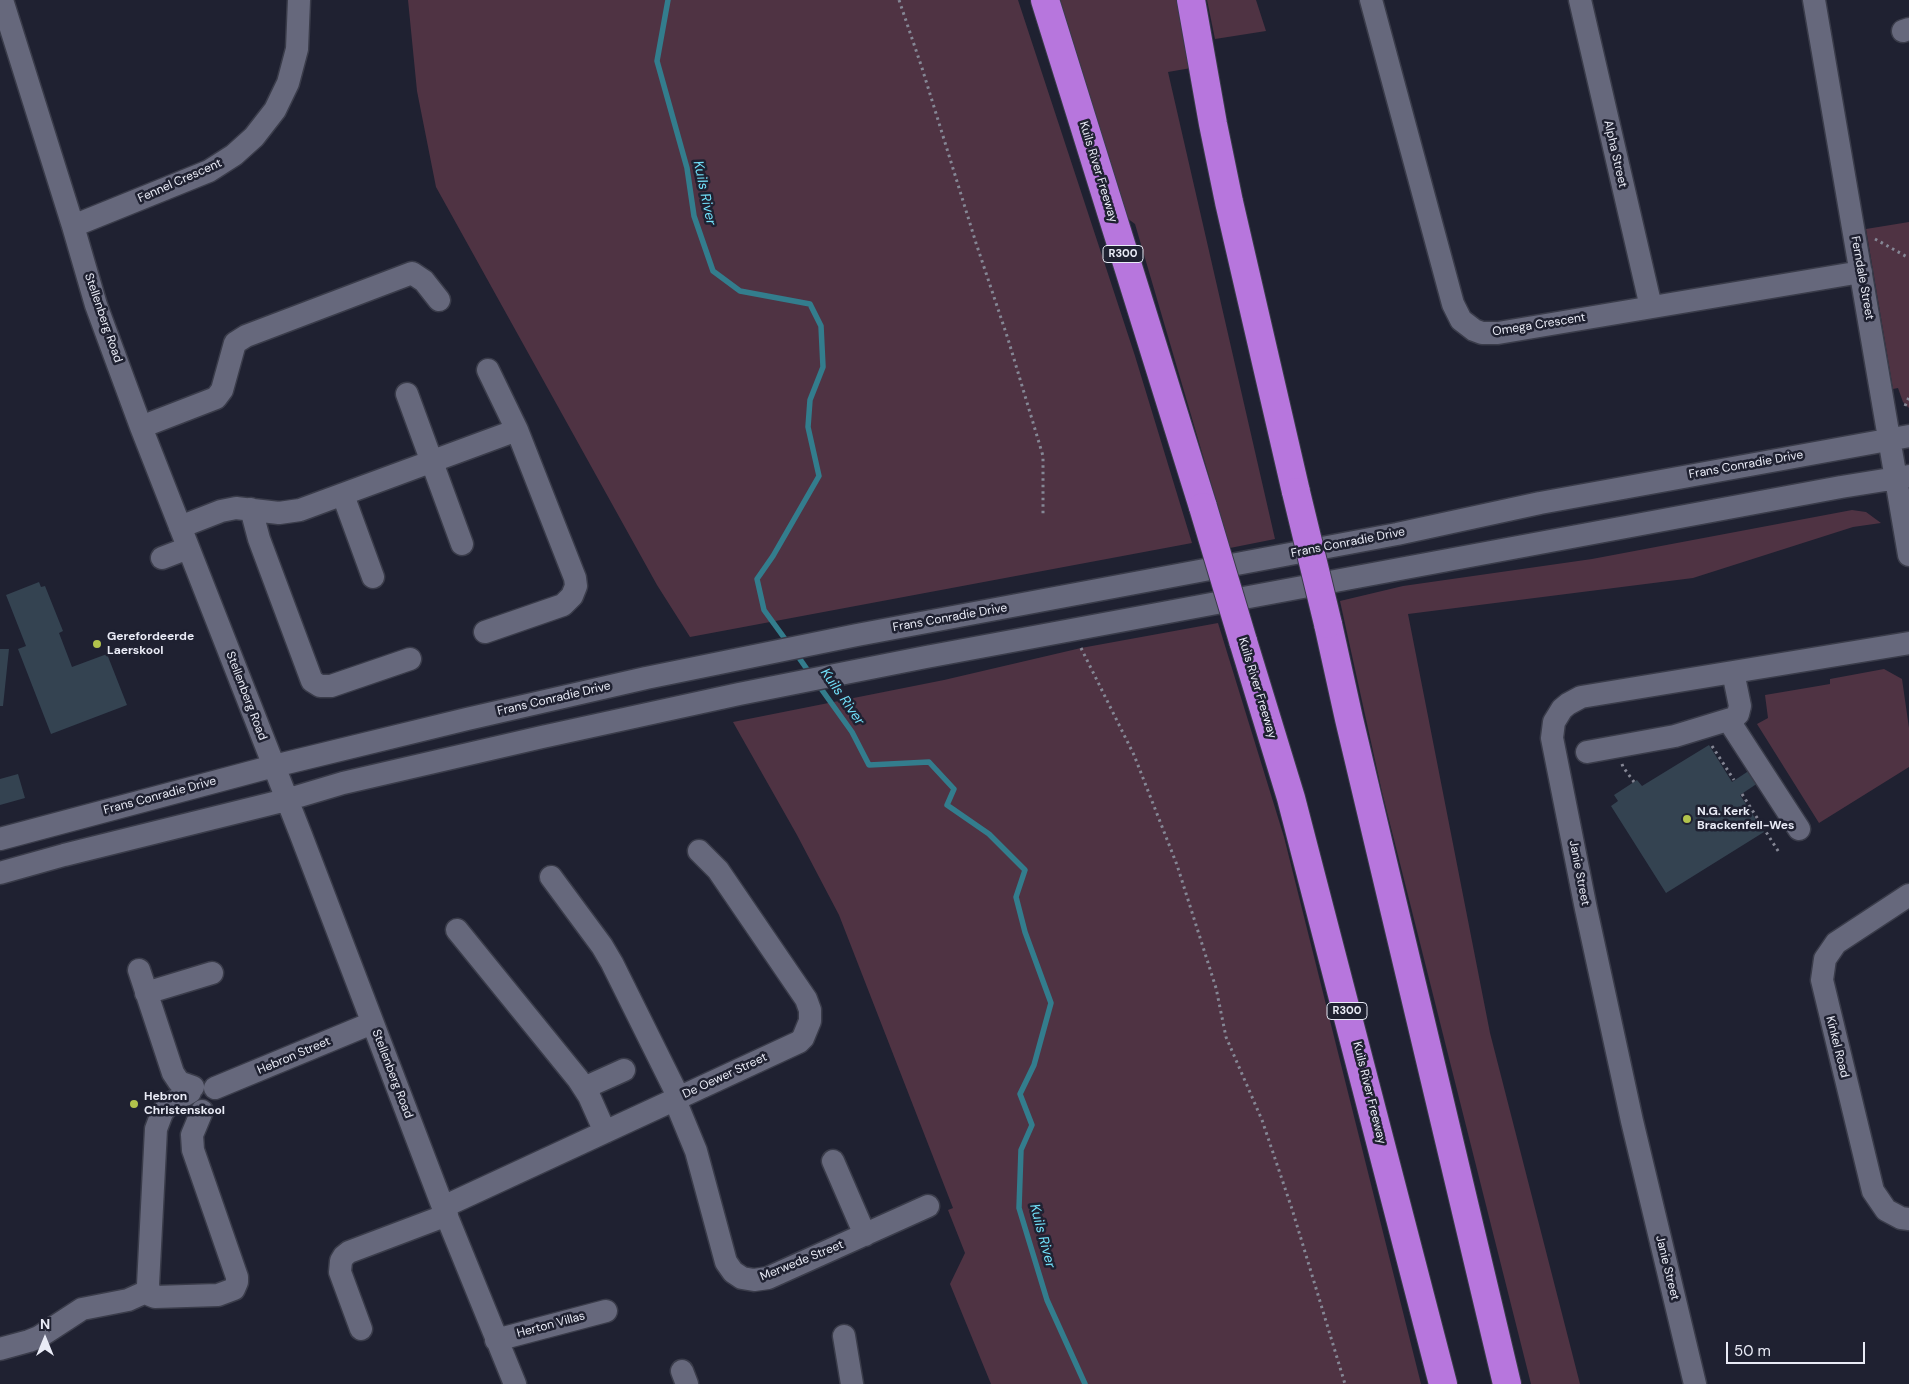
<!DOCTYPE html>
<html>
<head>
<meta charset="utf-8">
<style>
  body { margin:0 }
  #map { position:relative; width:1909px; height:1384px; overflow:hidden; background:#1f2131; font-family:"DM Sans",sans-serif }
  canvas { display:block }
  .north { position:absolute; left:20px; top:1314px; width:50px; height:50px; -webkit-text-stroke:4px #1f2131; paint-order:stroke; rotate:0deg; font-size:14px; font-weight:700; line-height:20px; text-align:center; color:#e9ebf6 }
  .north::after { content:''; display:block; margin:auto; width:18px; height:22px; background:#e9ebf6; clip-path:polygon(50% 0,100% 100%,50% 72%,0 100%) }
  .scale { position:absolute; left:1726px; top:1342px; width:139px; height:22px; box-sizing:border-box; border:2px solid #e9ebf6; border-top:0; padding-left:6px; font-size:15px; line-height:18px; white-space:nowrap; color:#e9ebf6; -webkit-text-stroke:4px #1f2131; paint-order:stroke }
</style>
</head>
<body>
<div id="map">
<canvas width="1909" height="1384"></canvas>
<div class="north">N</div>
<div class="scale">50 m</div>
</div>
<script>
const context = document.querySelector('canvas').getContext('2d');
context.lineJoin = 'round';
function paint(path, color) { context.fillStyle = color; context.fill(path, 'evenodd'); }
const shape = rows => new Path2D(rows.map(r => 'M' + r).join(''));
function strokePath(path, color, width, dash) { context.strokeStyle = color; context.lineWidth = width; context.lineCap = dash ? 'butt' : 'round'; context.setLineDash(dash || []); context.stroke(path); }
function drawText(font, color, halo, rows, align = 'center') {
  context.font = font + ' "DM Sans",sans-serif'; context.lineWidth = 5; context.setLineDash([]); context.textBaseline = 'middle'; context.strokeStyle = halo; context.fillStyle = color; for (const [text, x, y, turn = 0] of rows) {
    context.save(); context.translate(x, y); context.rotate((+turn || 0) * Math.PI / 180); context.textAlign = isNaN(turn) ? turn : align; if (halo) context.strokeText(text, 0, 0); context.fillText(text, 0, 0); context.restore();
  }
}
paint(shape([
  [408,0,1018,0,1135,356,1192,543,690,637,657,585,436,187,417,91],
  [1057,0,1183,0,1191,68,1168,72,1275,539,1230,548,1135,224,1123,215],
  [1207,0,1256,0,1266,31,1215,39],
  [1909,222,1909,408,1903,402,1898,388,1893,389,1866,229],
  [1852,510,1866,512,1881,523,1853,527,1693,578,1408,614,1490,1033,1580,1384,1531,1384,1382,792,1340,601,1403,586,1592,559],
  [1218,623,1284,837,1421,1384,991,1384,950,1284,965,1253,948,1210,953,1208,839,915,797,835,733,722,944,680,1081,648],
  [1884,669,1902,679,1909,728,1909,767,1819,823,1757,724,1768,718,1765,695,1830,684,1830,679]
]), '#4f3343');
strokePath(shape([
  [668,0,657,61,687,168,694,216,713,271,740,291,810,304,821,326,823,367,810,400,808,427,819,476,773,556,757,579,764,610,788,643],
  [795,652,811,675],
  [817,683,852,732,869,765,929,762,954,789,947,805,989,834,1025,870,1016,897,1025,932,1051,1003,1034,1065,1020,1094,1032,1125,1021,1150,1019,1208,1047,1300,1085,1384]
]), '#337d8d', 5.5);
paint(shape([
  [39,582,41,587,45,586,63,631,59,633,72,667,107,654,127,705,51,734,18,649,26,646,6,595],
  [0,649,9,649,3,706,0,706],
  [1709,745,1732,782,1750,770,1758,783,1740,795,1764,832,1666,893,1611,806,1618,801,1614,795,1637,780,1642,786],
  [18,774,25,798,0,805,0,779]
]), '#344351');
const minor = shape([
  [2,0,73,226,96,305,141,427,301,835,443,1207,515,1384],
  [1371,0,1453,304,1461,320,1474,330,1482,333,1498,333,1861,272],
  [1580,0,1651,307],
  [1814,0,1909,555],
  [1903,31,1909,29],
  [73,226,209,171,234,155,254,137,275,110,288,83,297,49,299,0],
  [407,394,462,544],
  [141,427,216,398,222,390,235,343,246,336,412,273,424,281,439,300],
  [343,495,373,577],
  [251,509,259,539,312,681,320,686,331,686,410,659],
  [180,527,221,511,236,508,279,513,300,510,517,430],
  [162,558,188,548],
  [485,632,563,605,572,596,576,586,575,578,517,430,488,370],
  [1729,721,1799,829],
  [1587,752,1675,736,1734,718,1738,714,1740,706,1733,672],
  [0,839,274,766,467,719,646,678,857,635,1397,534,1540,503,1909,436],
  [0,873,64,855,286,800,343,783,542,737,739,694,926,657,1841,487,1909,476],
  [551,877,602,946,612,963,679,1098],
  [1909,895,1836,943,1825,959,1822,980,1873,1191,1886,1210,1901,1218,1909,1219],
  [457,930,578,1079,589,1096,605,1132],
  [139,970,173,1073,179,1082,193,1087],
  [146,993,212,973],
  [215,1088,372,1023],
  [584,1088,624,1070],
  [190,1092,168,1105,162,1113,156,1129,148,1285,150,1295,155,1297,218,1295,234,1289,237,1282,237,1277,193,1150,192,1135,202,1111],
  [675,1100,696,1151,726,1262,733,1272,742,1278,754,1280,768,1278,928,1206],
  [833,1161,865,1235],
  [443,1207,799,1042,803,1038,810,1021,810,1010,806,999,718,870,699,851],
  [361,1329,340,1272,341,1261,344,1256,349,1252,447,1215],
  [844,1336,852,1384],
  [496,1340,606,1311],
  [0,1349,29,1341,39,1337,82,1309,128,1300,148,1291],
  [682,1371,687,1384],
  [1695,1384,1632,1121,1586,909,1552,738,1554,722,1562,709,1568,704,1581,697,1909,643]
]);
const highway = shape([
  [1045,0,1203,507],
  [1191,0,1213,124,1229,202,1296,492],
  [1328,624,1349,719,1507,1384],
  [1243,641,1291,798,1443,1384]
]);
strokePath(minor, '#3a3c4a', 25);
strokePath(highway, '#3a3c4a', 30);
strokePath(shape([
  [899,0,922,68,976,243,1008,339,1043,456,1043,515],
  [1875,239,1909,258],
  [1905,406,1909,397],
  [1081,648,1134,755,1177,865,1216,988,1226,1037,1262,1120,1292,1209,1345,1384],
  [1712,746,1734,780],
  [1622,764,1623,767,1634,782],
  [1742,794,1780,854]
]), '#858795', 3, [2.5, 4]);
strokePath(minor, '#66687c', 22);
strokePath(highway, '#b776dd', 28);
const highwayBridge = shape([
  [1296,492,1328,624],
  [1203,507,1243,641]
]);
strokePath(highwayBridge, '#3a3c4a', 30, []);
strokePath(highwayBridge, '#b776dd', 28);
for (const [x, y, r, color] of [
  [97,644,5,"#b2c34c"],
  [1687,819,5,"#b2c34c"],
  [134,1104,5,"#b2c34c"]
]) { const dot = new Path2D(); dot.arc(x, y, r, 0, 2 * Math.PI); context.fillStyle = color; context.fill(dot); strokePath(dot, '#1f2131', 2); }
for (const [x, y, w] of [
  [1123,254,40],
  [1347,1011,40]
]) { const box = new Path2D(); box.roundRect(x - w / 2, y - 8.5, w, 17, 4); context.fillStyle = '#1f2131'; context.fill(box); strokePath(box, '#e9ebf6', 1); }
drawText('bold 11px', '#e9ebf6', null, [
  ["R300",1123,254],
  ["R300",1347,1011]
]);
drawText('12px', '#e9ebf6', '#1f2131', [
  ["Alpha Street",1615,154,77],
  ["Kuils River Freeway",1098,172,73],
  ["Fennel Crescent",180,181,-24],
  ["Ferndale Street",1862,278,80],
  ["Stellenberg Road",103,318,71],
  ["Omega Crescent",1539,325,-9],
  ["Frans Conradie Drive",1746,465,-10],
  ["Frans Conradie Drive",1348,543,-11],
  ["Frans Conradie Drive",950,618,-10],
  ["Kuils River Freeway",1257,688,73],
  ["Stellenberg Road",246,696,69],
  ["Frans Conradie Drive",554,699,-13],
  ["Frans Conradie Drive",160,796,-15],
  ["Janie Street",1579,873,79],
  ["Kinkel Road",1837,1047,76],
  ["Hebron Street",294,1056,-23],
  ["Stellenberg Road",392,1074,69],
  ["De Oewer Street",725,1076,-25],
  ["Kuils River Freeway",1369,1093,76],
  ["Merwede Street",802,1261,-22],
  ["Janie Street",1667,1268,76],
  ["Herton Villas",551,1325,-15]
]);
drawText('bold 12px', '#e9ebf6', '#1f2131', [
  ["Gerefordeerde",107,637],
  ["Laerskool",107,651],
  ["N.G. Kerk",1697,812],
  ["Brackenfell-Wes",1697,826],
  ["Hebron",144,1097],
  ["Christenskool",144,1111]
], 'left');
drawText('italic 14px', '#71dff8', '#1f2131', [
  ["Kuils River",704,193,78],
  ["Kuils River",842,697,55],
  ["Kuils River",1042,1236,75]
]);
</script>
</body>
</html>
